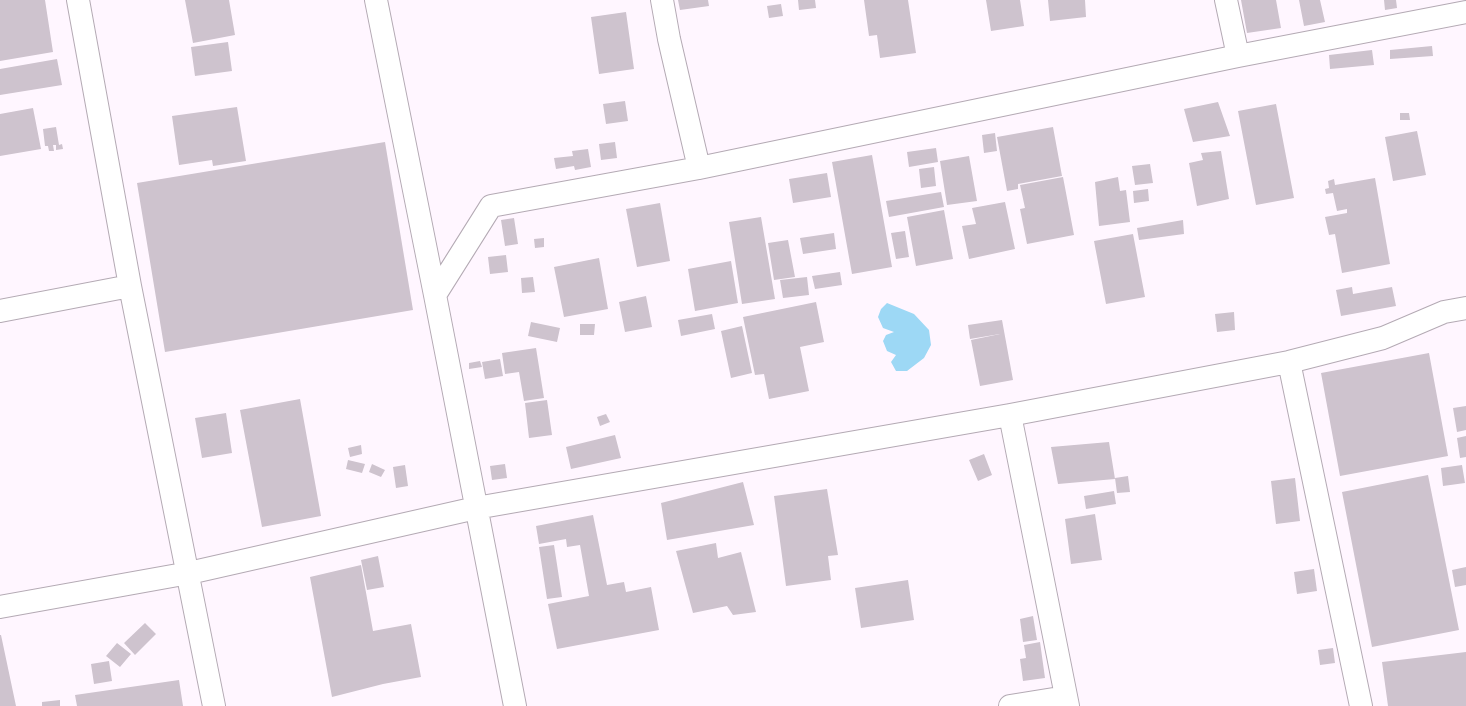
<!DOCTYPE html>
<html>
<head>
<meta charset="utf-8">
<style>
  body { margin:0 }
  canvas { display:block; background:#fff6ff }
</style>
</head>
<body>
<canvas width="1466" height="706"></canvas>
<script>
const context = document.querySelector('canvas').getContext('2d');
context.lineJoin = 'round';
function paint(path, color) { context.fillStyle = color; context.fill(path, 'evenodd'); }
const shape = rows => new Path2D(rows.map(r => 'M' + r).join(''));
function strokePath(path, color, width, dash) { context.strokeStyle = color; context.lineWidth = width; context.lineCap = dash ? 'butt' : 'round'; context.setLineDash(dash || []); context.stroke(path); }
paint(shape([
  [887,303,914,314,929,330,931,345,924,358,907,371,896,371,891,362,896,355,887,351,883,341,886,335,894,332,883,328,878,317,881,309]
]), '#9dd8f5');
paint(shape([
  [0,0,45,0,53,52,0,61],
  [185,0,229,0,235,35,193,43],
  [678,0,708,0,709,6,680,10],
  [798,0,815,0,816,8,799,10],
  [864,0,908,0,916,53,880,58,877,35,869,36],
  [986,0,1020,0,1024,26,991,31],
  [1048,0,1085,0,1086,17,1050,21],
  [1241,0,1276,0,1281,28,1247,33],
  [1299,0,1320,0,1325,22,1304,26],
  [1384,0,1396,0,1397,8,1385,10],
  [781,4,783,16,769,18,767,6],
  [626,12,634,69,599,74,591,17],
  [228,42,232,71,195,76,191,47],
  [1432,46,1433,56,1390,59,1390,50],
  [1372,50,1374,65,1330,69,1329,55],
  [57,59,62,85,0,95,0,69],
  [625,101,628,121,606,124,603,104],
  [1218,102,1230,136,1193,142,1184,109],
  [1276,104,1294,198,1256,205,1238,111],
  [237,107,246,161,213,166,212,160,179,165,172,116],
  [33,108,41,149,0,156,0,114],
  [1400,113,1409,113,1410,120,1400,120],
  [56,127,59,145,62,144,63,149,56,150,56,145,53,145,54,151,49,151,48,146,45,146,43,129],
  [1053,127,1062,176,1018,184,1018,189,1007,191,997,137],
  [1417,131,1426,175,1393,181,1385,137],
  [995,133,997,151,984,153,982,135],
  [385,142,413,310,165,352,137,183],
  [615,142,617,158,601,160,599,144],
  [936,148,938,162,909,167,907,152],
  [588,149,591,167,575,170,574,166,556,169,554,158,573,156,572,151],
  [1221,151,1229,199,1197,206,1189,163,1203,160,1201,153],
  [872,155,892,267,852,274,832,162],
  [969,156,977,201,947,205,940,161],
  [1150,164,1153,183,1135,185,1132,166],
  [934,167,936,186,921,188,919,169],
  [827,173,831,197,793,203,789,179],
  [1063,177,1074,235,1027,244,1020,209,1025,208,1020,185],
  [1118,177,1120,191,1126,190,1130,222,1099,226,1095,182],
  [1375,178,1390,264,1342,273,1335,234,1329,235,1325,217,1347,213,1347,209,1337,211,1333,193,1326,194,1325,189,1329,188,1328,181,1334,179,1335,185],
  [1148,189,1149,201,1134,203,1133,191],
  [941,192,944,207,889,217,886,201],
  [1005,202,1015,249,969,259,962,226,976,224,972,208],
  [660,203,670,261,637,267,626,209],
  [944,210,953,259,916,266,907,217],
  [761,217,775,299,742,304,729,222],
  [514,218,518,244,505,246,501,220],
  [1183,220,1184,234,1139,240,1137,228],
  [905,231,909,257,896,259,891,233],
  [834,233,836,249,803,254,800,238],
  [1133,234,1145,297,1106,304,1094,241],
  [544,238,544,247,535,248,534,239],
  [788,240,795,277,774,280,768,243],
  [506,255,508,272,490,274,488,257],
  [599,258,608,309,564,317,554,267],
  [731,261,738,303,695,311,688,269],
  [840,272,842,285,815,289,812,276],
  [533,277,535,292,522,293,521,278],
  [807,277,809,295,783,298,780,280],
  [1352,287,1353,294,1392,287,1396,306,1341,316,1336,290],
  [646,296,652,327,625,332,619,302],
  [816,302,824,342,800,347,809,391,769,399,764,374,755,375,743,317],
  [1234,312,1235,330,1217,332,1215,314],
  [712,314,715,329,681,336,678,320],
  [1002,320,1013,380,980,386,971,340,1000,334,970,339,968,325],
  [531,322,560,328,557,342,528,336],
  [580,324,595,324,594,335,580,335],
  [742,326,752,373,731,378,721,331],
  [536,348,544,398,524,401,519,372,505,374,502,353],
  [1429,353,1448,456,1340,476,1321,373],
  [500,359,503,376,485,379,482,362],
  [480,361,482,367,469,369,469,363],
  [300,399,321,516,262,527,240,410],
  [547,400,552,435,529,438,525,403],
  [1466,406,1466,430,1457,432,1453,408],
  [226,413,232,453,202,458,195,418],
  [606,414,610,422,600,426,597,417],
  [615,435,621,458,571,469,566,447],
  [1466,436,1466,457,1460,458,1457,438],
  [1109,442,1115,479,1058,484,1051,447],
  [361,445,362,454,350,457,348,448],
  [984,454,992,475,978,481,969,460],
  [348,460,365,464,362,473,346,469],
  [372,464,385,470,381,477,369,472],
  [505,464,507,478,492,480,490,466],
  [405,465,408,486,396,488,393,467],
  [1462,465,1465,483,1443,486,1441,468],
  [1428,475,1459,630,1372,647,1342,492],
  [1128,476,1130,492,1117,493,1115,478],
  [1295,478,1300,521,1276,524,1271,481],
  [743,482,754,525,667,540,661,503],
  [827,489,838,555,828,556,831,580,786,586,774,496],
  [1114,491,1116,504,1086,509,1084,496],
  [1095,514,1102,560,1071,564,1065,519],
  [593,515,607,585,624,582,626,592,651,587,659,630,557,649,548,604,589,596,580,545,567,547,566,539,539,544,536,526],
  [716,543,718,558,741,552,756,612,733,615,727,606,693,613,676,551],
  [554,545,562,597,547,599,539,547],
  [378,556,384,587,367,590,361,560],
  [361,565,373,631,411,624,421,677,383,684,332,697,310,577],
  [1466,567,1466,585,1455,587,1452,570],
  [1314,569,1317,591,1297,594,1294,572],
  [908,580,914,620,861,628,855,588],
  [1033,616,1037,640,1023,642,1020,619],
  [145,623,156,634,135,655,124,643],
  [0,635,1,635,16,706,0,706],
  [1040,642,1045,678,1023,681,1020,659,1026,658,1024,645],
  [117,643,131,654,120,667,106,656],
  [1333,648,1335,663,1320,665,1318,650],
  [1466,652,1466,706,1388,706,1382,662],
  [109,661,112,681,94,684,91,664],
  [179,680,183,706,77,706,75,695],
  [60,700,60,706,42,706,42,702]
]), '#cec3ce');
const minor = shape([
  [78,0,130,286,214,706],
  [376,0,435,295,515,706],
  [662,0,669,39,699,168],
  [1226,0,1238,56],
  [435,295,491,206,699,168,1238,56,1466,12],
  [0,311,130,286],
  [1289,362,1361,706],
  [1010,415,1068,706],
  [0,607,189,573,476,508,1010,415,1289,362,1383,338,1444,312,1466,308],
  [1010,706,1066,697]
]);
strokePath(minor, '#b4aab4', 24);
strokePath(minor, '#fff', 22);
</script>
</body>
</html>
